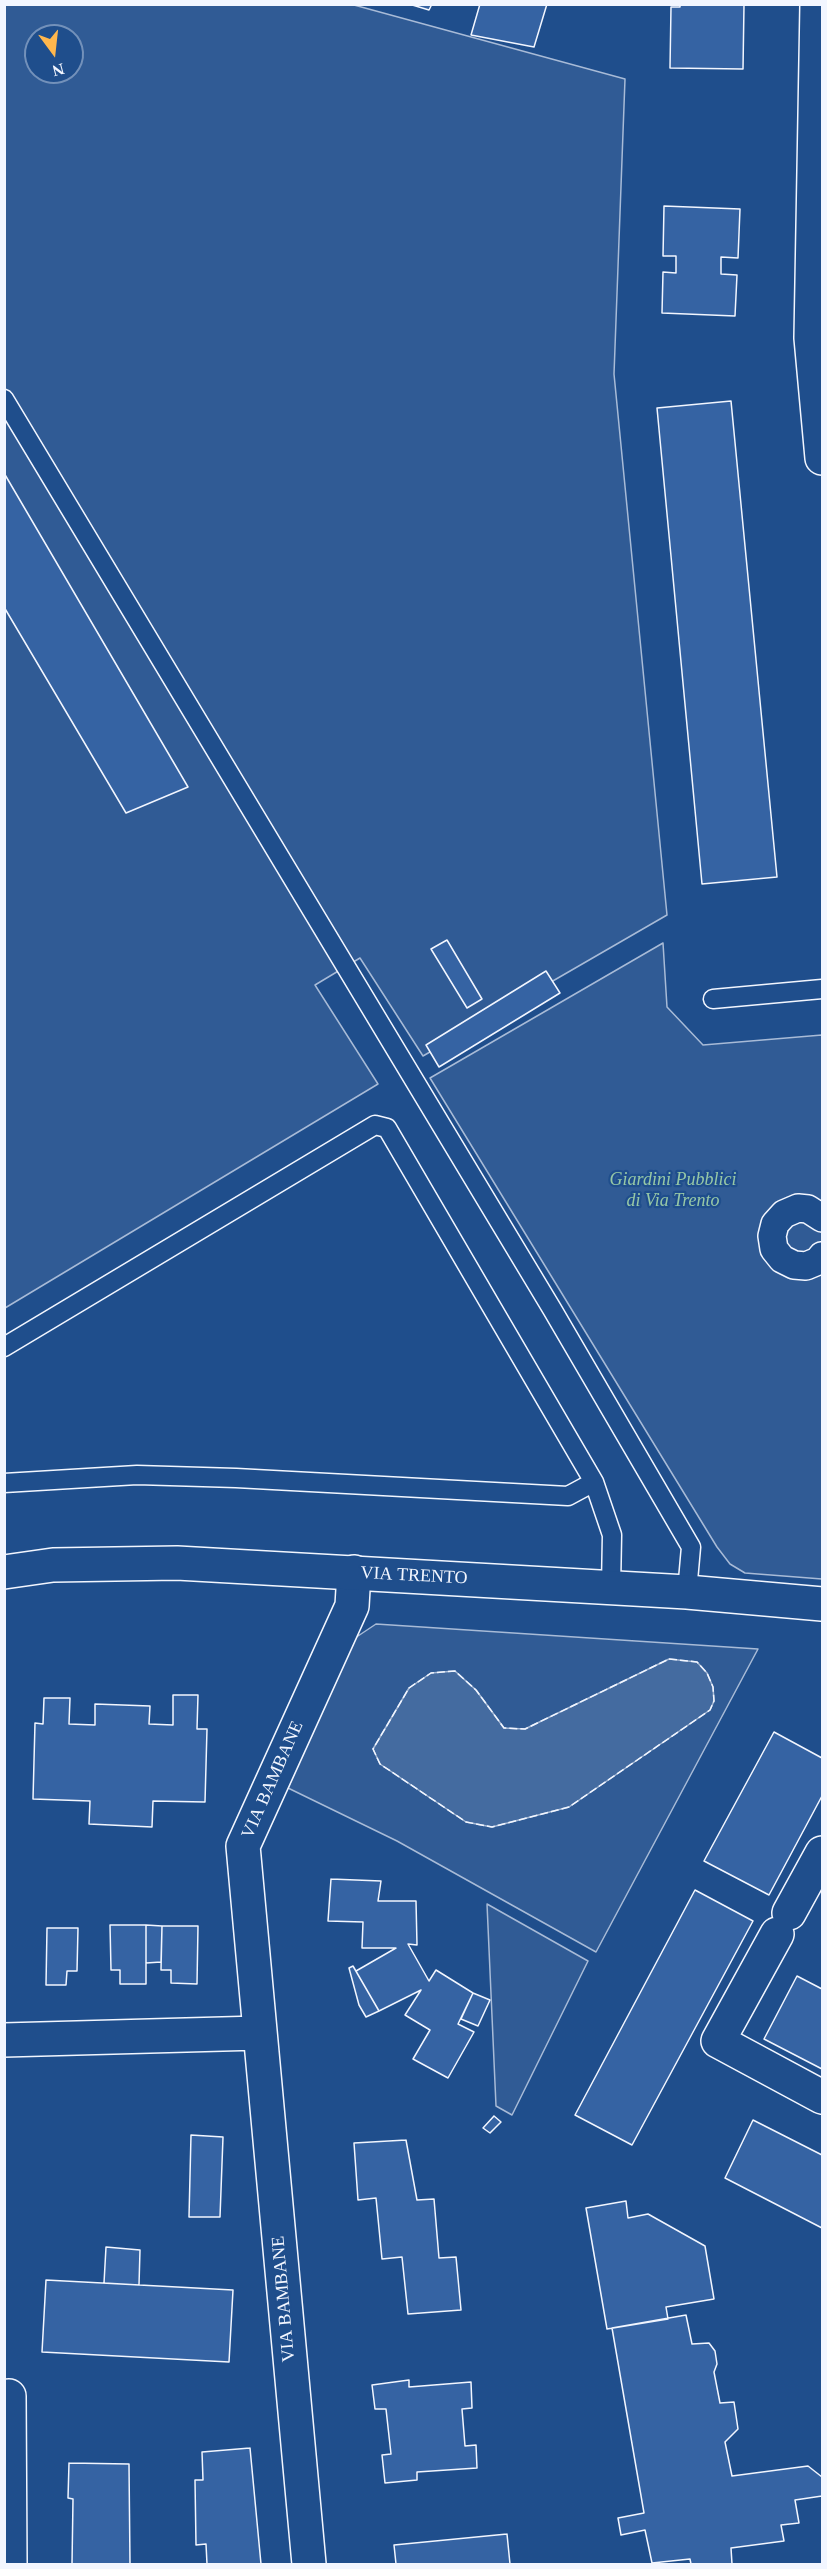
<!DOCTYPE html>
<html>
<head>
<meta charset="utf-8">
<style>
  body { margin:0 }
  #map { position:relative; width:827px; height:2569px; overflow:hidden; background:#1f4e8c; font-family:"Times New Roman",serif }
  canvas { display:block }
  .frame { position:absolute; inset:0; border:6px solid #f2f6ff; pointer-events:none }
  .north { position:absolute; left:24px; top:24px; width:60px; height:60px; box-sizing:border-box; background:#1f4e8c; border:2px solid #7391ba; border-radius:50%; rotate:165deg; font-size:16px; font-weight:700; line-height:24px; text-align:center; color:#f2f6ff }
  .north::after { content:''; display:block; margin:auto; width:21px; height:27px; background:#ffb74d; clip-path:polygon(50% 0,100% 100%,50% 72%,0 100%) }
</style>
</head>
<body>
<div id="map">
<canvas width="827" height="2569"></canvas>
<div class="frame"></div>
<div class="north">N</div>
</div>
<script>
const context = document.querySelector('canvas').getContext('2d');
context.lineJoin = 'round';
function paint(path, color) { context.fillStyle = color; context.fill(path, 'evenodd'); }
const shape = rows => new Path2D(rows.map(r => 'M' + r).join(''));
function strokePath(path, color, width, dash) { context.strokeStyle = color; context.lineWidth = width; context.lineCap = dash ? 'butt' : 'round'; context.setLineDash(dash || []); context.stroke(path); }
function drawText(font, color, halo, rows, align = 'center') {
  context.font = font + ' "Times New Roman",serif'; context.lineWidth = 4.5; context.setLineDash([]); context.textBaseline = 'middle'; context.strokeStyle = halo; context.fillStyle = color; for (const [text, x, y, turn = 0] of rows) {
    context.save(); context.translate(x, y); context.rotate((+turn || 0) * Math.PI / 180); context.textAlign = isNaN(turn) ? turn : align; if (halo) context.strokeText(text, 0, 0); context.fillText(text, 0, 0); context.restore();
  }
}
const green = shape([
  [4,5,354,5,625,79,614,374,667,915,423,1056,360,958,315,985,378,1084,5,1308,4,5],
  [36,36,72,36,72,72,36,72,36,36],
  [663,943,667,1007,703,1045,822,1035,822,1579,745,1573,730,1564,717,1547,430,1078,663,943],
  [376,1624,758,1649,596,1952,397,1841,288,1788,352,1640,376,1624],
  [487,1904,588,1961,512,2115,496,2106,487,1904]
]);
paint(green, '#305b95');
strokePath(green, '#a8bbd7', 1.5);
const water = shape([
  [669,1659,697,1662,707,1673,713,1687,714,1701,710,1710,569,1807,492,1827,466,1822,380,1764,373,1749,409,1688,431,1673,455,1671,476,1690,504,1728,525,1729,669,1659]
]);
paint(water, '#446ba0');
strokePath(water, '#a8bbd7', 1.5);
const building = shape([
  [409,4,432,4,429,10,409,4],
  [480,4,547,4,534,47,471,35,480,4],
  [680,4,744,5,743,69,670,68,671,7,680,7,680,4],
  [664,206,740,209,738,258,721,257,721,274,737,275,735,316,662,313,663,272,676,273,676,256,663,256,664,206],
  [731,401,777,877,702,884,657,408,731,401],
  [4,473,188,787,126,813,4,607,4,473],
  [447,940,482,999,467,1008,431,949,447,940],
  [546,971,560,993,439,1067,426,1045,546,971],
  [173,1695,198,1695,197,1729,207,1729,205,1802,153,1801,152,1827,89,1824,90,1801,33,1799,35,1723,43,1724,44,1698,70,1698,69,1724,95,1725,95,1704,150,1706,149,1724,173,1725,173,1695],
  [774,1732,822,1758,822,1796,769,1895,704,1861,774,1732],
  [331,1879,381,1881,378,1901,416,1901,417,1945,408,1944,429,1981,436,1970,473,1993,458,2024,474,2032,448,2078,413,2059,430,2030,405,2015,421,1990,379,2011,356,1971,396,1948,362,1948,363,1922,328,1921,331,1879],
  [695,1890,753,1921,632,2145,575,2115,695,1890],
  [110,1925,146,1925,146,1984,120,1984,120,1970,111,1970,110,1925],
  [146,1925,162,1926,161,1962,146,1963,146,1925],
  [162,1926,198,1926,197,1984,171,1983,171,1970,161,1970,162,1926],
  [47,1928,78,1928,77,1971,67,1971,66,1985,46,1985,47,1928],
  [353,1966,379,2011,366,2017,359,2005,349,1968,353,1966],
  [797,1976,822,1989,822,2069,764,2039,797,1976],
  [473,1993,490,2000,478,2026,461,2019,473,1993],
  [494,2116,501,2122,490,2133,483,2128,494,2116],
  [753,2120,822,2155,822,2228,725,2178,753,2120],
  [191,2135,223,2137,220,2217,189,2217,191,2135],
  [406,2140,417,2200,434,2199,439,2258,456,2257,461,2310,408,2314,402,2257,382,2259,376,2198,358,2200,354,2143,406,2140],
  [626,2201,628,2218,648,2214,705,2246,714,2299,666,2307,668,2319,607,2329,586,2208,626,2201],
  [106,2247,140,2250,139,2285,104,2283,106,2247],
  [46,2280,233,2290,229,2362,42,2352,46,2280],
  [686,2315,692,2344,709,2343,715,2351,717,2364,714,2372,720,2403,734,2402,738,2429,725,2442,732,2476,808,2466,822,2477,822,2496,795,2500,799,2523,781,2525,784,2541,731,2548,732,2564,691,2564,690,2559,652,2563,645,2530,621,2535,618,2518,644,2513,612,2328,686,2315],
  [409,2380,409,2387,471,2382,472,2408,462,2409,465,2446,476,2445,477,2468,417,2472,417,2480,385,2483,382,2455,391,2454,386,2409,375,2409,372,2385,409,2380],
  [250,2448,261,2564,207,2564,206,2544,196,2545,195,2480,203,2480,202,2452,250,2448],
  [69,2463,129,2464,130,2564,72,2564,73,2499,68,2498,69,2463],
  [507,2534,510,2564,396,2564,394,2545,507,2534]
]);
paint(building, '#3563a3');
strokePath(building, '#f2f6ff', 1.5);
const service = shape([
  [4,399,552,1309,691,1547,687,1592],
  [713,999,822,989],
  [4,1347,375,1125,387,1128,594,1482,612,1535,611,1587],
  [4,1483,137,1475,236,1478,568,1496,594,1482]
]);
const pedestrian = shape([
  [822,1218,808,1209,798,1208,784,1214,775,1224,772,1236,774,1249,782,1259,794,1265,806,1266,818,1261,822,1256]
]);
const minor = shape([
  [817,4,811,338,822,458],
  [789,1913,822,1853],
  [777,1934,718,2041,822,2097],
  [4,2040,259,2033],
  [9,2396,10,2564],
  [309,2564,243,1846,352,1606,354,1572]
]);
const tertiary = shape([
  [4,1572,53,1565,177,1563,687,1592,822,1604]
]);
strokePath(service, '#f2f6ff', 21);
strokePath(pedestrian, '#f2f6ff', 30);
strokePath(minor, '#f2f6ff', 36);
strokePath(tertiary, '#f2f6ff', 36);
strokePath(service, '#1f4e8c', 18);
strokePath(pedestrian, '#1f4e8c', 27);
strokePath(minor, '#1f4e8c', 33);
strokePath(tertiary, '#1f4e8c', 33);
strokePath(shape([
  [669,1659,697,1662,707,1673,713,1687,714,1701,710,1710,569,1807,492,1827,466,1822,380,1764,373,1749,409,1688,431,1673,455,1671,476,1690,504,1728,525,1729,669,1659]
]), '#f2f6ff', 1.5, [8, 3]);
drawText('italic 18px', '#97c8a6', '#1f4e8c', [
  ["Giardini Pubblici",673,1180],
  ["di Via Trento",673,1201]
]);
drawText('18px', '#f2f6ff', '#1f4e8c', [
  ["VIA TRENTO",414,1576,3],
  ["VIA BAMBANE",273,1780,-66],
  ["VIA BAMBANE",284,2299,-95]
]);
</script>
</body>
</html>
